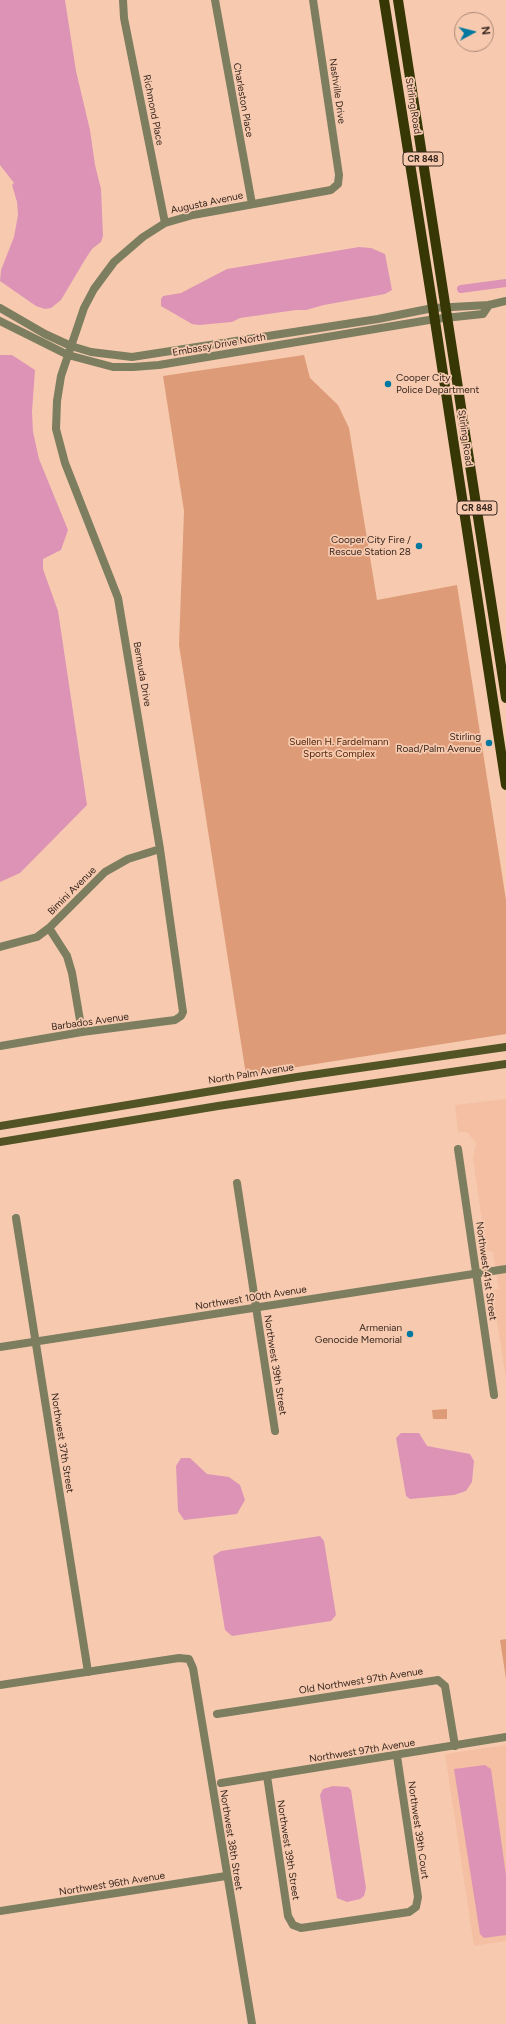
<!DOCTYPE html>
<html>
<head>
<meta charset="utf-8">
<style>
  body { margin:0 }
  #map { position:relative; width:506px; height:2024px; overflow:hidden; background:#f7cab0; font-family:Figtree,sans-serif }
  canvas { display:block }
  .north { position:absolute; left:454px; top:12px; width:40px; height:40px; box-sizing:border-box; background:#f7cab0; border:1px solid #aa8875; border-radius:50%; rotate:83deg; font-size:11px; font-weight:700; line-height:16px; text-align:center; color:#37261d }
  .north::after { content:''; display:block; margin:auto; width:14px; height:18px; background:#0078a0; clip-path:polygon(50% 0,100% 100%,50% 72%,0 100%) }
</style>
</head>
<body>
<div id="map">
<canvas width="506" height="2024"></canvas>
<div class="north">N</div>
</div>
<script>
const context = document.querySelector('canvas').getContext('2d');
context.lineJoin = 'round';
function paint(path, color) { context.fillStyle = color; context.fill(path, 'evenodd'); }
const shape = rows => new Path2D(rows.map(r => 'M' + r).join(''));
function strokePath(path, color, width, dash) { context.strokeStyle = color; context.lineWidth = width; context.lineCap = dash ? 'butt' : 'round'; context.setLineDash(dash || []); context.stroke(path); }
function drawText(font, color, halo, rows, align = 'center') {
  context.font = font + ' Figtree,sans-serif'; context.lineWidth = 3.5; context.setLineDash([]); context.textBaseline = 'middle'; context.strokeStyle = halo; context.fillStyle = color; for (const [text, x, y, turn = 0] of rows) {
    context.save(); context.translate(x, y); context.rotate((+turn || 0) * Math.PI / 180); context.textAlign = isNaN(turn) ? turn : align; if (halo) context.strokeText(text, 0, 0); context.fillText(text, 0, 0); context.restore();
  }
}
paint(shape([
  [506,1099,506,1379,492,1290,499,1289,493,1252,486,1250,473,1158,476,1143,467,1132,458,1132,455,1105],
  [506,1745,506,1941,474,1946,445,1754]
]), '#f4bfa2');
paint(shape([
  [304,355,310,378,338,405,349,428,377,600,457,585,506,900,506,1034,246,1075,179,645,184,511,163,376],
  [447,1409,447,1419,433,1419,432,1410],
  [506,1639,506,1679,500,1640]
]), '#dd9c77');
paint(shape([
  [0,0,65,0,76,71,90,130,95,165,101,189,103,236,101,242,92,249,86,258,61,300,51,308,45,309,36,306,0,281,1,270,14,237,18,215,17,202,12,185,14,183,0,165],
  [359,247,371,248,385,254,392,290,385,294,324,305,306,310,296,310,240,318,232,322,199,325,192,324,161,306,161,299,163,296,181,293,227,269],
  [0,355,12,355,35,370,32,412,33,432,39,459,68,530,61,550,43,559,43,569,58,611,87,805,20,873,0,882],
  [401,1433,419,1433,427,1446,470,1454,474,1461,472,1482,466,1491,454,1495,410,1499,406,1496,396,1438],
  [181,1458,190,1458,207,1474,229,1477,240,1485,245,1500,237,1514,184,1520,178,1511,176,1466],
  [320,1536,324,1541,336,1615,331,1621,232,1636,225,1630,213,1556,221,1551],
  [485,1765,491,1769,506,1875,506,1935,484,1938,480,1934,454,1769],
  [333,1786,348,1787,351,1790,366,1888,364,1896,360,1899,347,1902,337,1898,320,1795,323,1789]
]), '#dd93b5');
strokePath(shape([
  [461,289,506,283]
]), '#dd93b5', 8);
strokePath(shape([
  [123,0,124,18,165,223],
  [215,0,252,204],
  [0,308,45,334,71,346,91,352,132,357,378,319,433,308,489,305,506,301],
  [0,321,68,355,113,367,133,367,159,365,435,319,483,314,489,305],
  [49,928,67,956,72,973,82,1032],
  [0,947,37,937,49,928,105,872,128,859,160,849],
  [0,1046,82,1032,175,1020,181,1016,183,1012,160,849,118,598,65,463,56,429,57,401,61,376,84,308,94,289,114,262,143,237,165,223,193,215,331,190,338,184,339,175,313,0],
  [458,1149,494,1395],
  [237,1183,275,1431],
  [16,1218,88,1672],
  [0,1347,506,1269],
  [0,1685,179,1658,189,1659,193,1668,252,2024],
  [217,1714,438,1680,445,1686,455,1746],
  [267,1776,288,1916,293,1925,301,1928,409,1912,416,1907,418,1897,397,1756],
  [221,1783,506,1737],
  [0,1911,226,1876]
]), '#7c7e5f', 8);
strokePath(shape([
  [0,1126,297,1077,506,1047],
  [0,1142,218,1106,506,1064]
]), '#535425', 8);
strokePath(shape([
  [384,0,433,308,506,785],
  [398,0,506,698]
]), '#363704', 10);
for (const [x, y, r, color] of [
  [388,384,4,"#0078a0"],
  [419,546,4,"#0078a0"],
  [489,743,4,"#0078a0"],
  [410,1334,4,"#0078a0"]
]) { const dot = new Path2D(); dot.arc(x, y, r, 0, 2 * Math.PI); context.fillStyle = color; context.fill(dot); strokePath(dot, '#f7cab0', 1.5); }
for (const [x, y, w] of [
  [423,159,40],
  [477,508,40]
]) { const box = new Path2D(); box.roundRect(x - w / 2, y - 7, w, 14, 3); context.fillStyle = '#f7cab0'; context.fill(box); strokePath(box, '#37261d', 1); }
drawText('bold 9px', '#37261d', null, [
  ["CR 848",423,159],
  ["CR 848",477,508]
]);
drawText('10px', '#37261d', '#f7cab0', [
  ["Nashville Drive",337,91,82],
  ["Charleston Place",243,100,80],
  ["Stirling Road",413,106,81],
  ["Richmond Place",153,110,79],
  ["Augusta Avenue",207,203,-12],
  ["Embassy Drive North",219,345,-10],
  ["Stirling Road",465,438,82],
  ["Bermuda Drive",142,674,80],
  ["Bimini Avenue",72,891,-45],
  ["Barbados Avenue",90,1022,-8],
  ["North Palm Avenue",251,1074,-9],
  ["Northwest 41st Street",486,1271,82],
  ["Northwest 100th Avenue",251,1298,-9],
  ["Northwest 39th Street",275,1365,81],
  ["Northwest 37th Street",62,1443,81],
  ["Old Northwest 97th Avenue",361,1681,-9],
  ["Northwest 97th Avenue",362,1751,-9],
  ["Northwest 39th Court",418,1830,82],
  ["Northwest 38th Street",231,1840,81],
  ["Northwest 39th Street",288,1850,81],
  ["Northwest 96th Avenue",112,1884,-9]
]);
drawText('10px', '#37261d', '#f7cab0', [
  ["Cooper City",396,378,"left"],
  ["Police Department",396,390,"left"],
  ["Cooper City Fire /",411,540],
  ["Rescue Station 28",411,552],
  ["Stirling",481,737],
  ["Road/Palm Avenue",481,749],
  ["Armenian",402,1328],
  ["Genocide Memorial",402,1340]
], 'right');
drawText('10px', '#4f2304', '#f7cab0', [
  ["Suellen H. Fardelmann",339,742],
  ["Sports Complex",339,754]
]);
</script>
</body>
</html>
